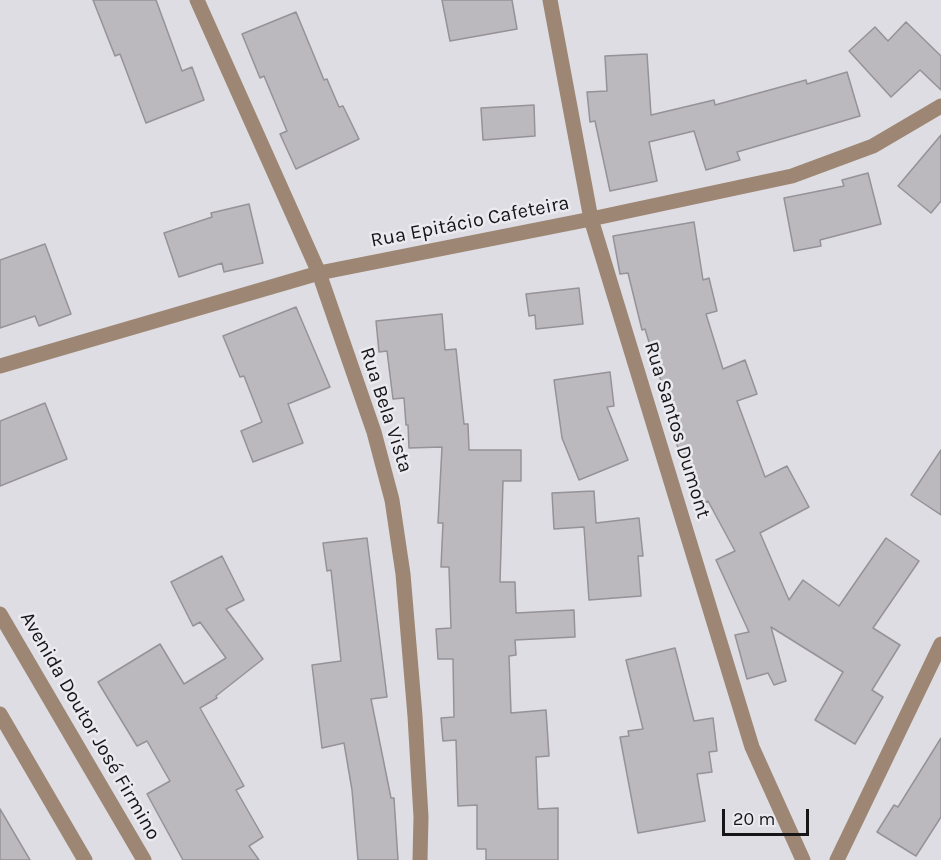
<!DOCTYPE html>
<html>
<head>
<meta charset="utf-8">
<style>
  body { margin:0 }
  #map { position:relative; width:941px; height:860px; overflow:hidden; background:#dedde3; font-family:Karla,sans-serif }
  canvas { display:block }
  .scale { position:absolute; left:722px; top:809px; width:87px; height:27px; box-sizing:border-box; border:3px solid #161618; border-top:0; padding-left:8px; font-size:18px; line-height:21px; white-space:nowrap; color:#161618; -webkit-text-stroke:4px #ebeaf0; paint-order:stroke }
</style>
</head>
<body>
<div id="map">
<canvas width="941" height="860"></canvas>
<div class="scale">20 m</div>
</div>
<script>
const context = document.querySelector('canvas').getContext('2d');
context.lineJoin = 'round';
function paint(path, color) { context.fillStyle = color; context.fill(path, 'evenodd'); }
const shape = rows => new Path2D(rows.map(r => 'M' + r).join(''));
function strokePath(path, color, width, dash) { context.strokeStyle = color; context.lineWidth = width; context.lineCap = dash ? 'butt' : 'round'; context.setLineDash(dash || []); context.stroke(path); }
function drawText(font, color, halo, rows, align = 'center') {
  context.font = font + ' Karla,sans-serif'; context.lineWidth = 5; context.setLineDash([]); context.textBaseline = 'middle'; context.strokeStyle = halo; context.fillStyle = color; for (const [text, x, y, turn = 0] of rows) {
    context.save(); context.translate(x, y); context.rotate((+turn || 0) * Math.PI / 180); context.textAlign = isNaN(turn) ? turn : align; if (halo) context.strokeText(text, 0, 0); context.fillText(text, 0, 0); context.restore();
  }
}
const building = shape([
  [93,0,156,0,182,71,192,67,204,100,146,123,120,54,115,56,93,0],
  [442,0,512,0,517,29,450,41,442,0],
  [296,12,324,80,327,79,339,107,343,106,359,139,296,169,280,134,287,131,264,76,260,78,242,34,296,12],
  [906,22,941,56,941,90,920,70,891,97,849,51,875,27,888,41,906,22],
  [647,54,651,115,714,100,715,105,806,80,807,84,847,72,860,116,737,152,740,160,706,170,694,131,649,142,657,181,610,191,595,121,590,122,587,92,607,91,605,56,647,54],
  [534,105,535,136,483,140,481,108,534,105],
  [941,135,941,201,931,213,898,186,941,135],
  [868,173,881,224,820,240,821,246,794,251,784,198,844,186,842,180,868,173],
  [249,204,263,263,224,272,222,263,179,277,164,233,212,217,211,213,249,204],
  [694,222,703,280,709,278,717,311,706,314,723,369,745,360,757,394,737,401,765,477,787,466,809,507,760,533,789,600,803,580,839,606,886,538,919,561,873,628,900,645,872,690,883,697,855,744,815,720,843,672,771,627,786,681,774,685,768,673,747,679,735,635,749,632,716,560,735,551,708,501,702,504,680,453,671,429,675,428,662,392,664,391,645,329,642,330,628,273,620,274,613,236,694,222],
  [45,244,71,314,39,326,35,316,0,328,0,260,45,244],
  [579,288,583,324,536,329,535,315,529,316,526,294,579,288],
  [296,307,330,387,288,404,303,443,253,462,241,431,262,422,244,376,240,377,223,336,296,307],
  [442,314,445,350,456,349,464,424,468,424,469,450,521,450,521,481,503,481,500,582,515,582,516,613,574,610,575,637,515,640,516,655,509,656,511,713,546,710,549,756,536,757,538,809,558,808,558,860,486,860,486,849,477,849,477,805,458,806,456,740,443,741,441,718,454,717,453,659,438,659,436,629,451,628,449,567,441,567,443,523,438,523,442,447,409,448,408,425,406,425,404,398,393,399,387,351,379,352,376,321,442,314],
  [610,372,614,406,607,407,628,460,579,480,562,438,554,380,610,372],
  [45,403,67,459,0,486,0,421,45,403],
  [941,450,941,515,911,495,941,450],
  [594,491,596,523,639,518,643,556,638,556,641,596,589,600,584,527,554,529,552,493,594,491],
  [367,538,387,697,371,699,391,798,394,798,398,860,358,860,352,790,344,743,322,748,312,665,341,661,331,570,327,571,323,543,367,538],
  [222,556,244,600,226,609,263,659,216,696,217,698,200,708,244,786,236,790,263,837,249,846,259,860,183,860,147,794,170,781,147,741,137,746,98,682,160,644,184,684,226,658,200,622,193,626,171,582,222,556],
  [675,648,694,721,713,718,717,751,709,752,712,772,697,774,705,821,638,833,620,737,629,736,628,731,643,729,626,660,675,648],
  [941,738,941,817,916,856,877,832,894,805,898,807,941,738],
  [0,809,30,860,0,860,0,809]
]);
paint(building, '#bbb8be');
strokePath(building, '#959298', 1.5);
strokePath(shape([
  [197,0,319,273,374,432,392,500,403,574,415,716,421,817,420,860],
  [550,0,591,219,752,747,803,860],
  [0,366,319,273,591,219,792,176,873,146,941,106],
  [837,860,941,644]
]), '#9d8774', 15);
strokePath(shape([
  [0,614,144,860],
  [0,714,85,860]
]), '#9d8774', 15);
drawText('20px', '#161618', '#ebeaf0', [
  ["Rua Epitácio Cafeteira",470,222,-11],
  ["Rua Bela Vista",386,410,72],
  ["Rua Santos Dumont",677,430,73],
  ["Avenida Doutor José Firmino",90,726,60]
]);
</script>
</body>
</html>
